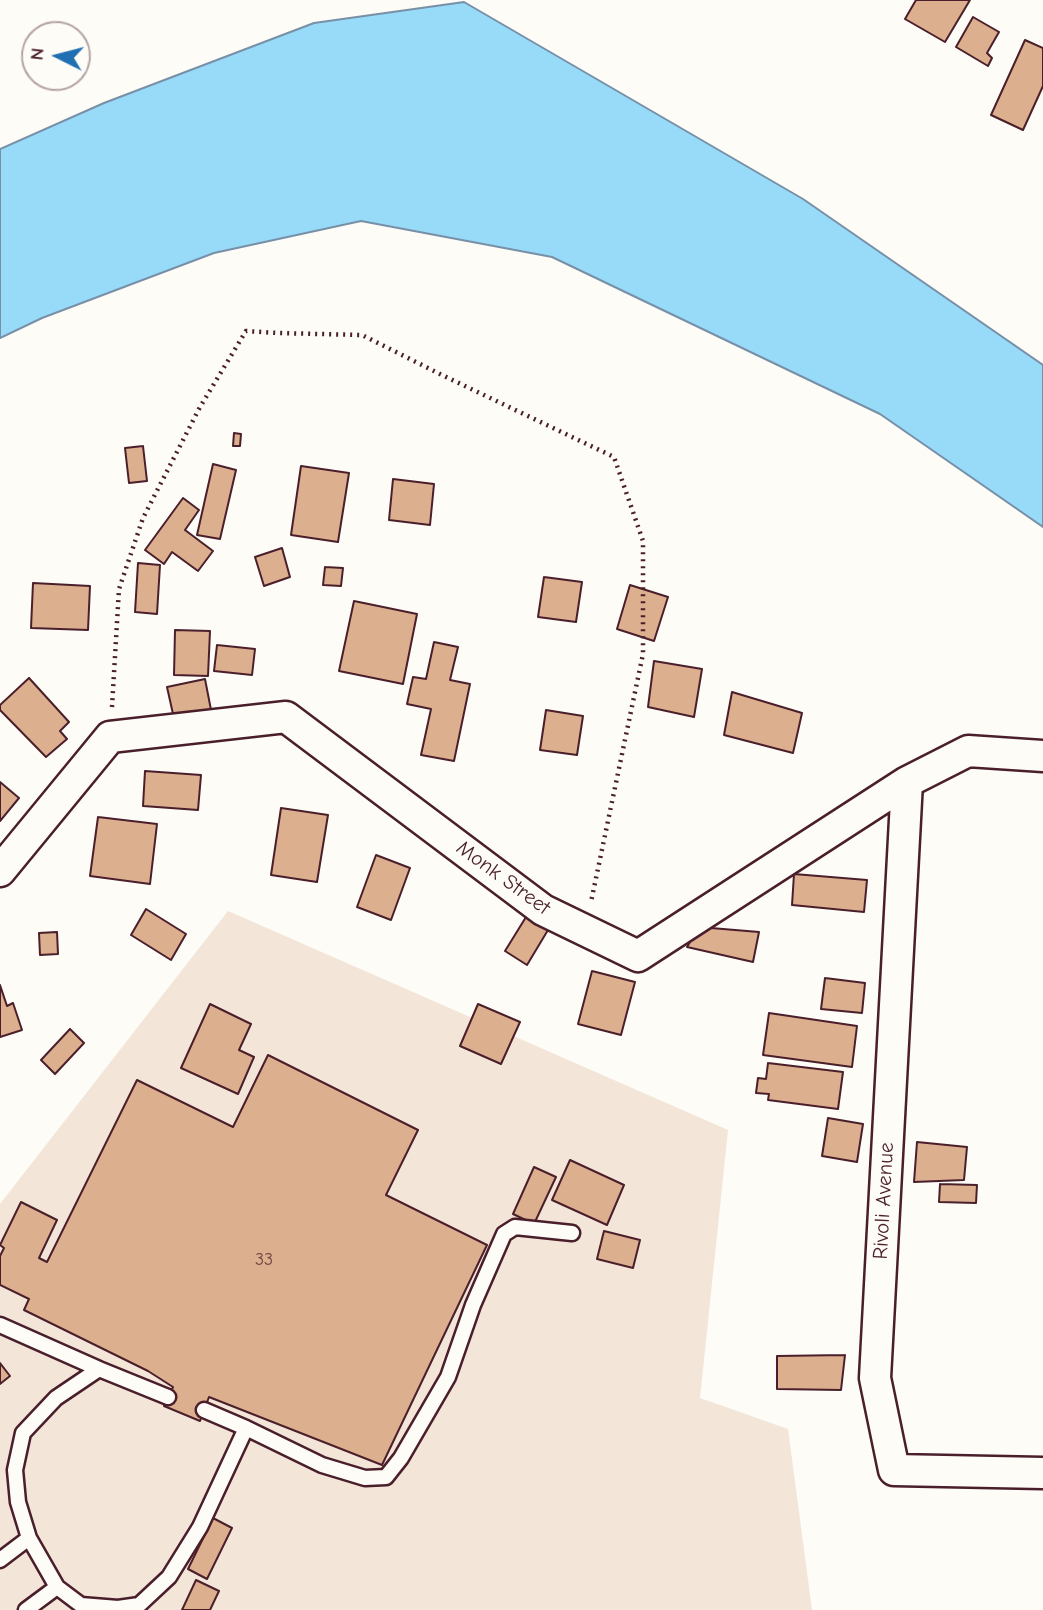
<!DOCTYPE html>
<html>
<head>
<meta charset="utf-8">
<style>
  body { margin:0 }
  #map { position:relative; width:1043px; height:1610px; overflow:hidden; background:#fdfcf7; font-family:"Comic Neue",sans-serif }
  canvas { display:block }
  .north { position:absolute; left:21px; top:21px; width:70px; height:70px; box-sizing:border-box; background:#fdfcf7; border:2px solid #b5a4a5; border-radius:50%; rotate:276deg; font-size:19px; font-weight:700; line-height:28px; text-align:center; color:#4a1f2b }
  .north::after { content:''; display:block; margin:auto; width:24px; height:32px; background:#1f6fb2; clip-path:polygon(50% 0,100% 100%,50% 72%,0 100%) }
</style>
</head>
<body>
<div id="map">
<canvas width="1043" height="1610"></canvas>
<div class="north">N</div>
</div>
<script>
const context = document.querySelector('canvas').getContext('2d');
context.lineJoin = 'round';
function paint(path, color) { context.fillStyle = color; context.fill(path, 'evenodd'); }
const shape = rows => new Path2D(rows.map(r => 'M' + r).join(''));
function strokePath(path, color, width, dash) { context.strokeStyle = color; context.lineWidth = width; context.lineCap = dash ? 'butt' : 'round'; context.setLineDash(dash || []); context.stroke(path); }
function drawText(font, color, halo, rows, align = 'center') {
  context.font = font + ' "Comic Neue",sans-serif'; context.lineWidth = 5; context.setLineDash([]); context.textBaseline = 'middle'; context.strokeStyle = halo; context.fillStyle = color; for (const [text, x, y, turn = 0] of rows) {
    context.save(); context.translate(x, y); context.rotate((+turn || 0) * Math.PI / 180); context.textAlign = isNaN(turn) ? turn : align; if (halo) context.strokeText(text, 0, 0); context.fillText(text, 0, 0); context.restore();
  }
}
paint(shape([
  [228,911,728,1130,700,1398,788,1429,812,1610,0,1610,0,1204]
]), '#f3e5d8');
const water = shape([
  [464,2,803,199,1043,365,1043,527,880,414,552,257,361,221,214,253,42,318,0,338,0,149,104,103,314,23,464,2]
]);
paint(water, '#97dbf9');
strokePath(water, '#7890a7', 2);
const building = shape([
  [916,0,970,0,945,42,905,19,916,0],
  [973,17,999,32,987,53,992,58,988,66,956,47,973,17],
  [1025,40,1043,48,1043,86,1023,130,991,115,1025,40],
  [234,433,241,434,240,446,233,446,234,433],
  [143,446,147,481,129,483,125,448,143,446],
  [213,464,236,470,220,539,197,535,213,464],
  [301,466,349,473,338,542,291,535,301,466],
  [393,479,434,484,430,525,389,520,393,479],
  [183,498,199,510,185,530,213,551,198,571,172,552,164,564,145,550,183,498],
  [282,548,290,577,264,586,255,557,282,548],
  [138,563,160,565,157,614,135,612,138,563],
  [325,567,343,568,341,586,323,585,325,567],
  [544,577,582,582,576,622,538,617,544,577],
  [33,583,90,586,88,630,31,628,33,583],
  [630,585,668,597,654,641,617,629,630,585],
  [354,601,417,614,403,684,339,671,354,601],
  [175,630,210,631,208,676,174,675,175,630],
  [434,642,458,647,450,680,470,684,454,761,421,755,431,709,407,704,413,677,426,679,434,642],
  [217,645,255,649,252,675,214,671,217,645],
  [654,661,702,669,694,717,648,707,654,661],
  [29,678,69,722,60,731,67,739,46,757,0,710,0,705,29,678],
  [205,679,212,715,175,723,167,687,205,679],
  [732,692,802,713,793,753,724,735,732,692],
  [546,710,583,716,577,755,540,750,546,710],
  [145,771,201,775,198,810,143,806,145,771],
  [0,782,19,798,0,821,0,782],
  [281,808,328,815,317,882,271,875,281,808],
  [98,817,157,824,150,884,90,876,98,817],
  [376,855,410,868,391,920,357,907,376,855],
  [794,874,867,880,864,912,792,905,794,874],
  [146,909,186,934,171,960,131,935,146,909],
  [526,917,548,930,527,965,505,951,526,917],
  [699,927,759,932,753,962,687,947,699,927],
  [57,932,58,954,40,955,39,933,57,932],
  [592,971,635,982,621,1035,578,1024,592,971],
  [825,978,865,983,862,1013,821,1009,825,978],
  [0,985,7,1006,13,1003,22,1030,0,1037,0,985],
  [210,1004,251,1024,239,1050,254,1057,238,1094,181,1068,210,1004],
  [478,1004,520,1022,501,1064,460,1046,478,1004],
  [769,1013,857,1026,852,1067,763,1055,769,1013],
  [70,1029,84,1043,55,1074,41,1060,70,1029],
  [268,1055,418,1130,386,1195,487,1245,382,1465,209,1397,200,1421,164,1406,173,1387,148,1371,24,1310,29,1299,0,1285,0,1256,4,1248,0,1245,21,1202,57,1220,39,1258,47,1262,137,1080,233,1127,268,1055],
  [768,1063,843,1072,838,1109,768,1100,769,1094,756,1093,758,1078,766,1079,768,1063],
  [828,1118,863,1124,857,1162,822,1156,828,1118],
  [917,1142,967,1147,964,1180,914,1182,917,1142],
  [570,1160,624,1185,607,1225,552,1200,570,1160],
  [534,1167,556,1177,534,1224,513,1214,534,1167],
  [940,1184,977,1185,976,1203,939,1202,940,1184],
  [604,1231,640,1240,633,1268,597,1259,604,1231],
  [845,1355,841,1390,777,1389,777,1356,845,1355],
  [0,1363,10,1376,0,1384,0,1363],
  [213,1518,232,1528,207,1579,188,1569,213,1518],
  [196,1580,219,1591,210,1610,182,1610,196,1580]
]);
paint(building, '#dcaf8e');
strokePath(building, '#4a1f2b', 2);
const lane = shape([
  [0,1325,99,1369],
  [204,1410,246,1428,322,1465,365,1478,386,1477,401,1458,448,1377,473,1305,504,1234,515,1227,572,1233],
  [0,1560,29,1538],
  [57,1587,81,1605,118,1608,139,1605,169,1577,200,1527,246,1428],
  [26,1610,57,1587,29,1538,18,1502,15,1470,23,1433,56,1398,99,1369,168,1397]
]);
const street = shape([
  [907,782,875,1378,894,1470,1043,1473],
  [0,871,110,737,286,717,543,910,638,956,907,782,968,751,1043,756]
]);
strokePath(lane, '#4a1f2b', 19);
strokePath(street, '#4a1f2b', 35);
strokePath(shape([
  [112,707,119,589,143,518,200,407,246,331,278,333,362,335,444,376,614,457,643,541,643,654,591,902]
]), '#4a1f2b', 4.5, [2, 5]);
strokePath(lane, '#fdfcf7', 14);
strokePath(street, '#fdfcf7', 30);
drawText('18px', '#6e4344', null, [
  ["33",264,1260]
]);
drawText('21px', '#4a1f2b', '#fdfcf7', [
  ["Monk Street",503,878,36],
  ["Rivoli Avenue",884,1201,-87]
]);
</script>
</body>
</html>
